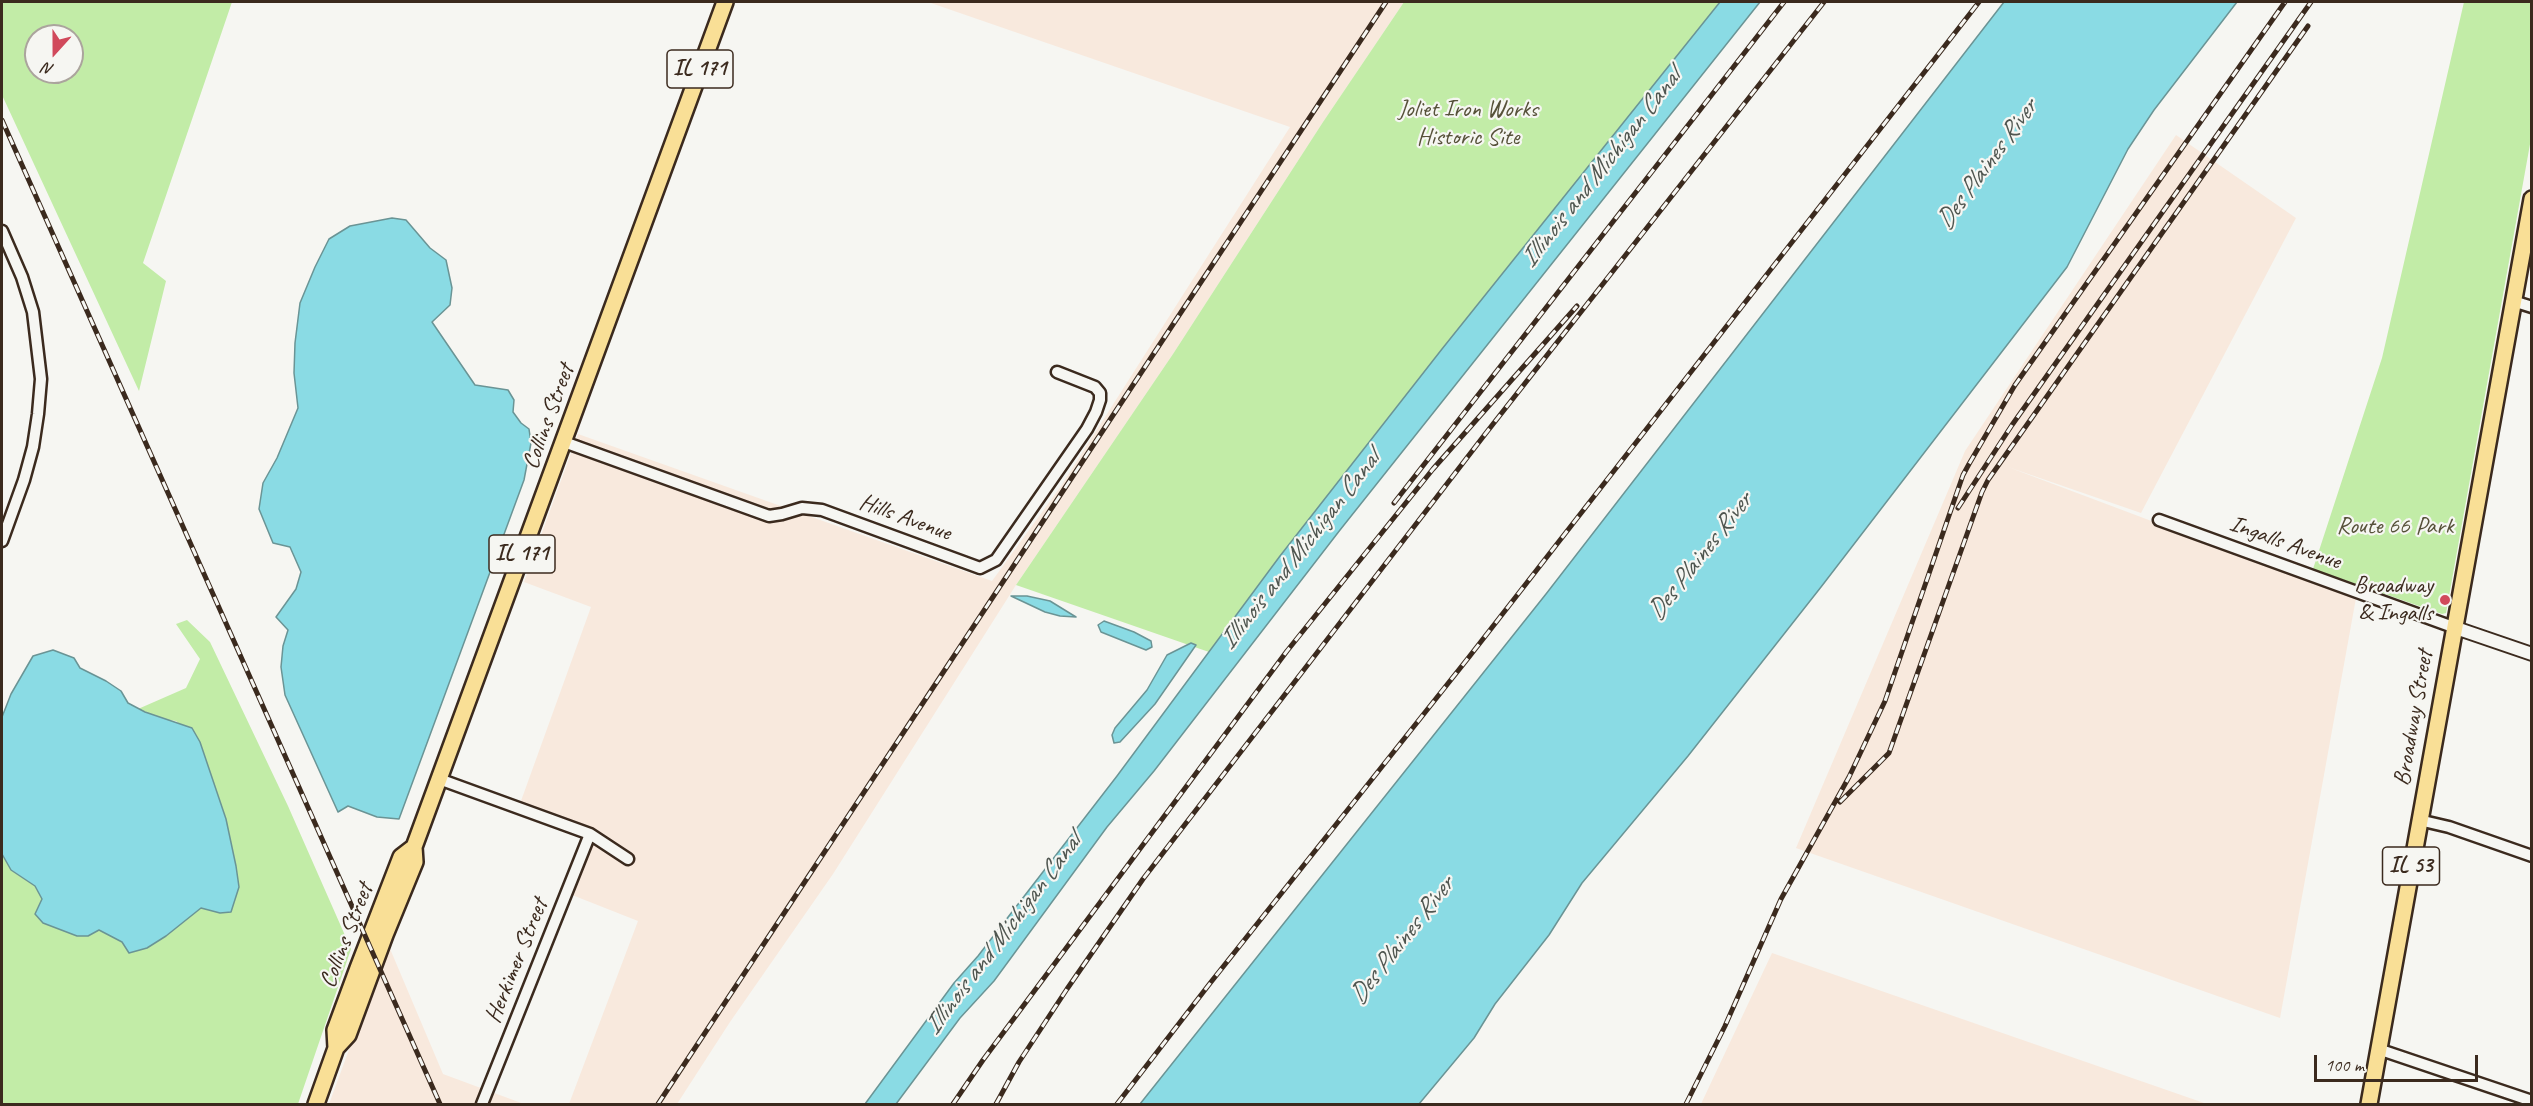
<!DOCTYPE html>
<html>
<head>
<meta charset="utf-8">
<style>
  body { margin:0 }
  #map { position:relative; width:2533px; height:1106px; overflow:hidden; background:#f6f6f2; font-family:Caveat,sans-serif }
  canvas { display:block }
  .frame { position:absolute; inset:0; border:3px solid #3b2a1e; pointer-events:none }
  .north { position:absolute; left:24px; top:24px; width:60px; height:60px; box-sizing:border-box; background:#f6f6f2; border:2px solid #aba49d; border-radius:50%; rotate:201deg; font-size:16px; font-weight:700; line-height:24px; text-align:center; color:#3b2a1e }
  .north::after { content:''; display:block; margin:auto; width:21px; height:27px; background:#d1495b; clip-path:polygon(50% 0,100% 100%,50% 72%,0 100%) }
  .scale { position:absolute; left:2314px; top:1055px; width:164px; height:27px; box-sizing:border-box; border:3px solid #3b2a1e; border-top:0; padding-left:8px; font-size:18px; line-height:21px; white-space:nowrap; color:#3b2a1e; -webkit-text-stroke:4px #f6f6f2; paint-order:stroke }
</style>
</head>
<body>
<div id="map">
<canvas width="2533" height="1106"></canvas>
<div class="frame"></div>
<div class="north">N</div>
<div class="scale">100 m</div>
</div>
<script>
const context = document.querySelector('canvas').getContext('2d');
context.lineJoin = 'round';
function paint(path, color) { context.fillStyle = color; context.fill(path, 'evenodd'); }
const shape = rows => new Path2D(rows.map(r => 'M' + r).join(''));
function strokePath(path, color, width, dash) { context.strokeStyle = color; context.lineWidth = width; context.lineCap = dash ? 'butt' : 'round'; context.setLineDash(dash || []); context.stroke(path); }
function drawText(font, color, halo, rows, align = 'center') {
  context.font = font + ' Caveat,sans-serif'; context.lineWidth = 4.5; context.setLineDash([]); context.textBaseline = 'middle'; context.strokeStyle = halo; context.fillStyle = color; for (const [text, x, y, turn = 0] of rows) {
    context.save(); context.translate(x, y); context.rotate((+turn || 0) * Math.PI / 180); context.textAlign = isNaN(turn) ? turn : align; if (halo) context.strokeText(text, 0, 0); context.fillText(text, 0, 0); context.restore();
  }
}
paint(shape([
  [928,2,1404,2,1323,122,1173,354,1016,585,833,874,730,1022,677,1104,569,1104,638,921,562,891,584,836,517,812,591,607,524,582,578,434,992,581,1061,486,1290,127],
  [2176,135,2296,218,2141,513,2008,467,2356,598,2280,1018,1796,848,1965,451],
  [388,944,443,1074,524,1104,329,1104],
  [1772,953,2207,1104,1701,1104]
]), '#f8e9dd');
paint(shape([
  [2,2,232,2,143,263,166,281,139,391,2,95],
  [36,36,72,36,72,72,36,72],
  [1404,2,1720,2,1442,349,1280,556,1209,652,1016,585,1173,354,1323,122],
  [2464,2,2531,2,2532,133,2446,613,2442,614,2313,569,2382,358],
  [187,620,210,642,288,806,351,949,298,1104,2,1104,2,854,11,870,35,886,42,899,35,914,88,936,99,930,122,942,194,913,201,908,220,913,236,866,226,819,200,742,176,721,163,719,138,709,186,688,200,659,176,624]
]), '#c2eca7');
const water = shape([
  [1720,2,1760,2,1340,530,1154,771,1107,827,994,981,960,1018,896,1104,865,1104,954,983,978,956,1117,776,1280,556,1442,349,1720,2],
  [2004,2,2237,2,2154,110,2128,149,2067,267,1821,587,1688,756,1582,883,1549,935,1495,1004,1474,1038,1419,1104,1140,1104,1546,594,2004,2],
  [392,218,406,220,430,248,446,260,452,288,450,305,432,322,475,385,508,390,514,400,513,412,521,423,529,429,531,443,524,480,399,819,377,817,348,806,338,812,285,695,281,667,283,646,288,630,276,617,296,589,301,572,290,547,273,543,259,509,263,483,277,458,298,408,294,373,295,343,300,303,315,267,329,239,350,226,392,218],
  [1011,596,1027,596,1050,601,1076,617,1060,616,1045,612,1011,596],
  [1104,621,1134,632,1151,641,1152,647,1146,650,1101,632,1098,625,1104,621],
  [1191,643,1196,645,1155,704,1120,742,1114,743,1112,735,1115,728,1147,690,1167,655,1191,643],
  [53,650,74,658,80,668,106,681,121,691,128,703,145,712,192,728,200,742,226,819,236,866,239,887,231,912,220,913,201,908,166,936,147,948,129,953,122,942,99,930,88,936,77,936,43,923,35,914,42,899,35,886,11,870,2,854,2,717,11,694,33,656,53,650]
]);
paint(water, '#8adbe4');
strokePath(water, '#6a9495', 1.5);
const minor = shape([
  [2,231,22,277,33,312,41,379,38,414,33,447,24,480,2,541],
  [2513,301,2532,307],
  [564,442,769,516,782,514,802,508,822,510,980,568,996,560,1087,429,1096,412,1100,400,1100,393,1095,387,1057,372],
  [2159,520,2453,627],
  [439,779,590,834,628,859],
  [2419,820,2449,827,2532,856],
  [2378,1049,2532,1101],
  [482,1104,590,834]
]);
const tertiary = shape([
  [2453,627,2532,654]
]);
const primary = shape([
  [336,1048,348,1035,385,935,415,862,414,847,725,2],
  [316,1104,336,1048,335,1030,358,968,401,857,414,847],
  [2369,1104,2532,199]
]);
strokePath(minor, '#3b2a1e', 15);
strokePath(tertiary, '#3b2a1e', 16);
strokePath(primary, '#3b2a1e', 20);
strokePath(minor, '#f6f6f2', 10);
strokePath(tertiary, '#f6f6f2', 12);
strokePath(primary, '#f9df96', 15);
const rail = shape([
  [2,120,440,1104],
  [1394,503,1784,2],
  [1958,508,2012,425,2311,2],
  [1840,802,1889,753,1982,492,1988,480,2308,26],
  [658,1104,1386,2],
  [953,1104,983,1060,1287,651,1433,469,1577,306],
  [996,1104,1019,1062,1067,989,1143,879,1486,433,1824,2],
  [1117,1104,1211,982,1469,657,1979,2],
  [1686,1104,1725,1026,1781,899,1849,777,1885,701,1963,475,1969,464,2015,385,2285,2]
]);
strokePath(rail, '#3b2a1e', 5);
strokePath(rail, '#f6f6f2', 3, [9]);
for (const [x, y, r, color] of [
  [2445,600,6,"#d1495b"]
]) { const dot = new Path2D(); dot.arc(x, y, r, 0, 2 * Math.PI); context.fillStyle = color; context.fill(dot); strokePath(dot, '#f6f6f2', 2); }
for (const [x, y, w] of [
  [700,69,66],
  [522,554,66],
  [2411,866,57]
]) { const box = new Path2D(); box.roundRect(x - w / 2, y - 19, w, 38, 4.5); context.fillStyle = '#f6f6f2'; context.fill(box); strokePath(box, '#3b2a1e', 1.5); }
drawText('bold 22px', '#3b2a1e', null, [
  ["IL 171",700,69],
  ["IL 171",522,554],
  ["IL 53",2411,866]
]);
drawText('24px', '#565139', '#f6f6f2', [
  ["Joliet Iron Works",1468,110],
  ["Historic Site",1468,138],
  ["Route 66 Park",2395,527]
]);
drawText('24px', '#3b2a1e', '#f6f6f2', [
  ["Collins Street",549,417,-70],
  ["Hills Avenue",905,518,20],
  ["Ingalls Avenue",2285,543,20],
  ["Broadway Street",2414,718,-80],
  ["Collins Street",347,936,-69],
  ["Herkimer Street",517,961,-68]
]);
drawText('24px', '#3b2a1e', '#f6f6f2', [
  ["Broadway",2433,586],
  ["& Ingalls",2433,614]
], 'right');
drawText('italic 26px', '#4f5650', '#f6f6f2', [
  ["Des Plaines River",1987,165,-54],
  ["Illinois and Michigan Canal",1601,169,-52],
  ["Illinois and Michigan Canal",1300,551,-52],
  ["Des Plaines River",1700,557,-52],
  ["Illinois and Michigan Canal",1003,935,-53],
  ["Des Plaines River",1402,941,-52]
]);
</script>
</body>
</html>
